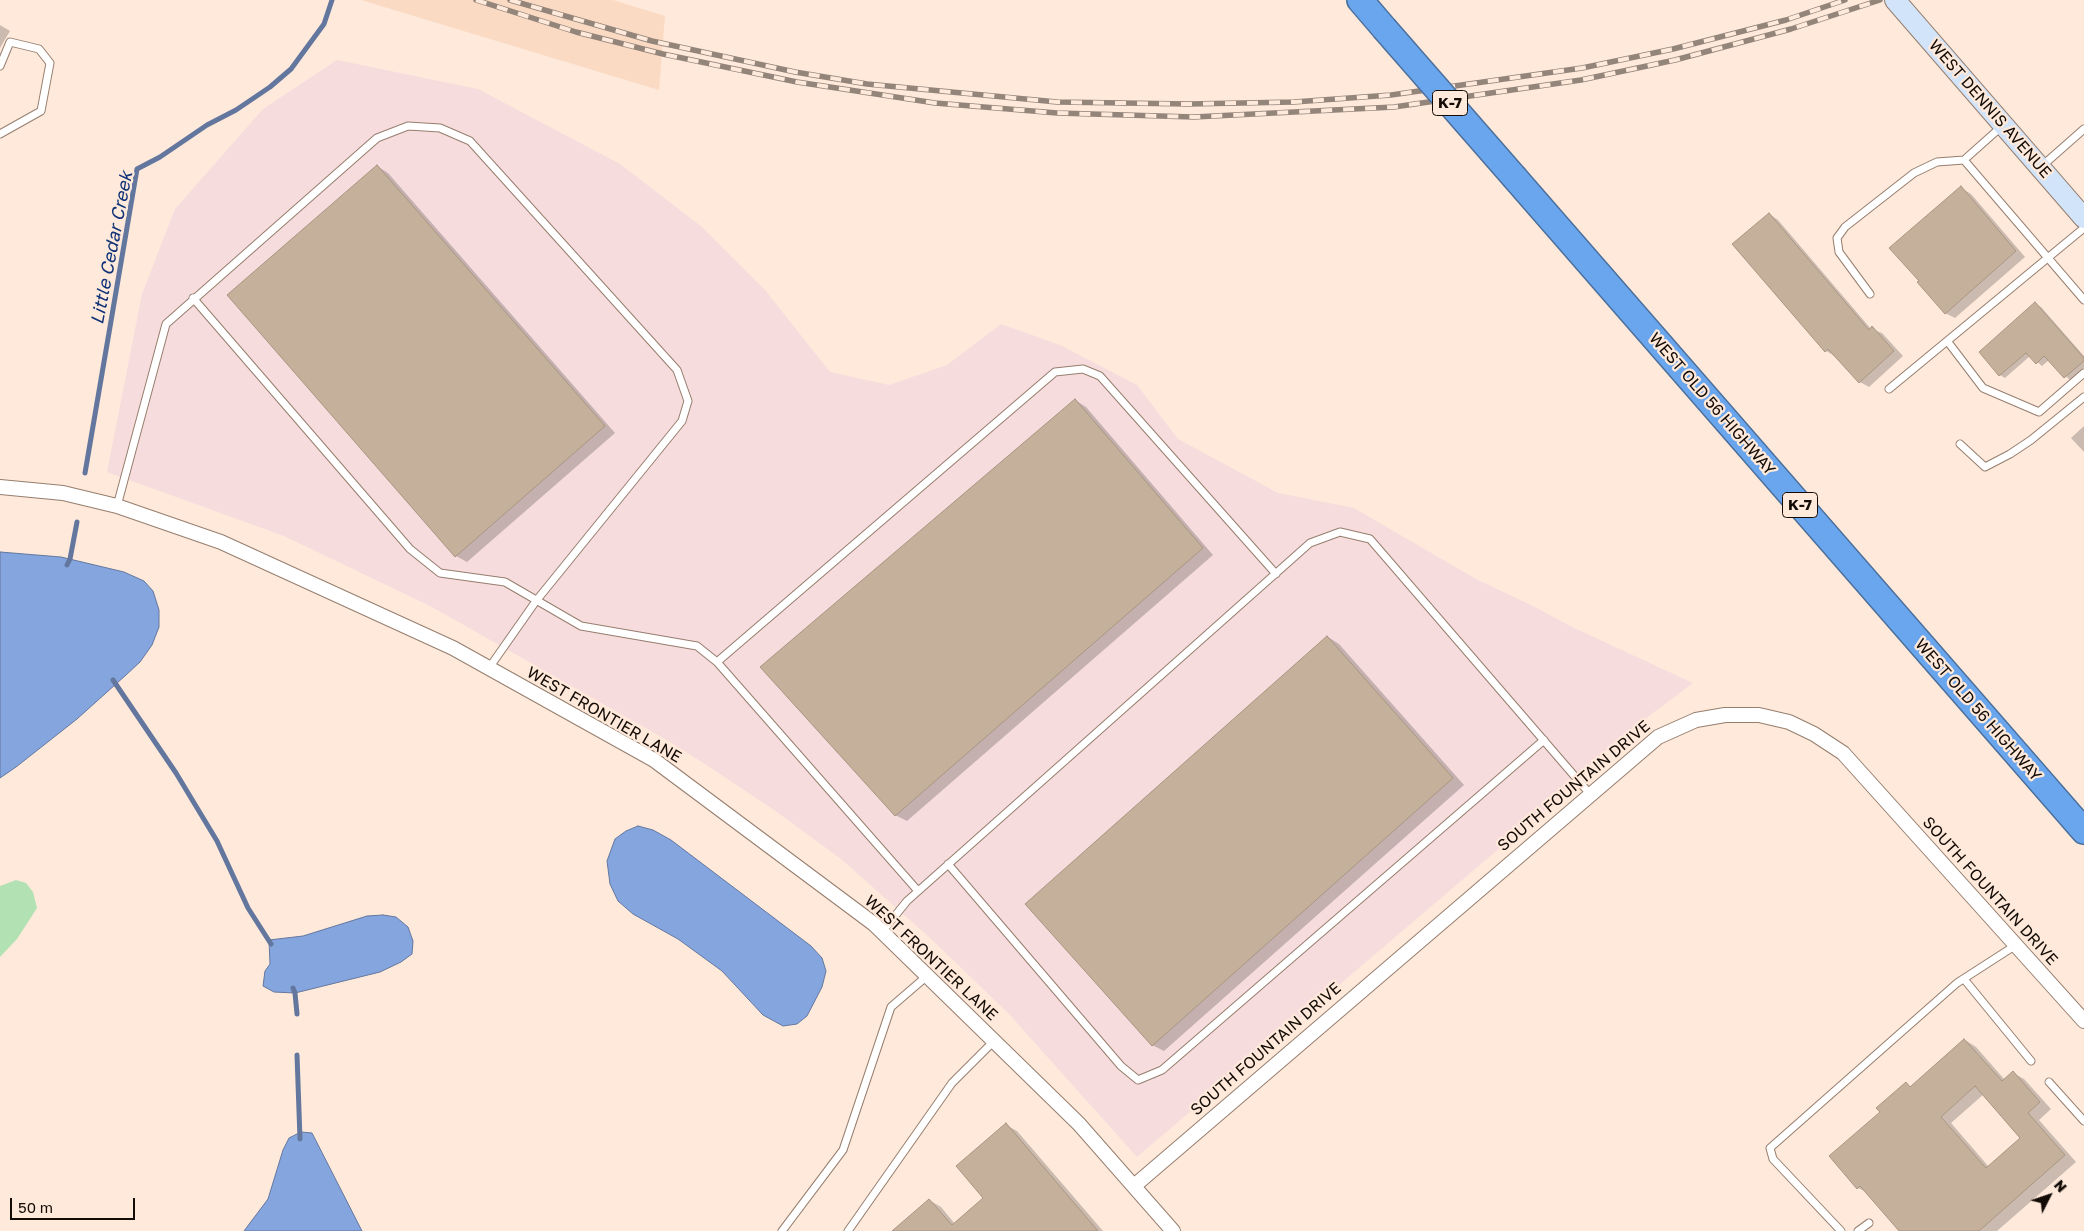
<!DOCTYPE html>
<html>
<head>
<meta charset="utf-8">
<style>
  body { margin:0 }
  #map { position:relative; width:2084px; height:1231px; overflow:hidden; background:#fee9db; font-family:"Golos Text",sans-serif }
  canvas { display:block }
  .north { position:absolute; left:2024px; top:1171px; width:50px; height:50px; -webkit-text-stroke:4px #fee9db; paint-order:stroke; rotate:49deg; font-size:14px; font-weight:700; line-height:20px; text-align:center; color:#130b05 }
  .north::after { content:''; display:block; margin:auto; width:18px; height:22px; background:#130b05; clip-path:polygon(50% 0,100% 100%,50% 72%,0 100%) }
  .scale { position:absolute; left:10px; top:1198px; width:125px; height:22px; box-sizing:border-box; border:2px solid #130b05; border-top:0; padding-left:6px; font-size:15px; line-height:18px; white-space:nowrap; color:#130b05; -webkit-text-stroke:4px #fee9db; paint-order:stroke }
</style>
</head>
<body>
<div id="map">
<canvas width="2084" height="1231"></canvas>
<div class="north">N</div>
<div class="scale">50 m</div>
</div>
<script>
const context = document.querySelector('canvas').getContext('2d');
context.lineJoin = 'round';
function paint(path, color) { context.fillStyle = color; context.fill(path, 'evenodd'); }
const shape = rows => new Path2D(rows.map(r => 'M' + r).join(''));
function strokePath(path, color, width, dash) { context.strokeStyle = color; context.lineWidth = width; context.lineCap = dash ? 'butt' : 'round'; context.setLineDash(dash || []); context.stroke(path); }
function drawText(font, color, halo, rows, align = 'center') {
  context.font = font + ' "Golos Text",sans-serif'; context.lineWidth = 4.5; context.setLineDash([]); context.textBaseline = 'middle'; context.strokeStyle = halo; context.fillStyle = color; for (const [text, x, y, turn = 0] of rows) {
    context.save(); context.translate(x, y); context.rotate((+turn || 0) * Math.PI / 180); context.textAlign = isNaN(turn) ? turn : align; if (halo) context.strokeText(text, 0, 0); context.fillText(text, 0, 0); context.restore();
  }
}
paint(shape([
  [337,60,478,89,620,164,702,227,765,290,830,372,889,385,947,365,1001,324,1060,345,1137,385,1178,439,1278,493,1354,508,1476,579,1535,607,1570,626,1693,683,1613,743,1555,801,1137,1157,1008,1013,929,937,841,859,774,810,708,766,672,743,432,607,284,536,107,472,142,294,175,209,263,109]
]), '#f7dcdd');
paint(shape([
  [361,0,613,0,665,16,659,90]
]), '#fadac3');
paint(shape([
  [16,880,26,883,33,892,37,908,17,939,0,957,0,886]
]), '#b2e2b3');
const water = shape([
  [0,552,61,557,124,572,144,581,153,591,159,610,159,627,152,645,140,662,126,675,77,719,16,767,0,778,0,552],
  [638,826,653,830,671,840,811,946,822,958,826,971,822,987,807,1016,797,1024,783,1026,763,1015,722,971,678,939,633,914,618,901,610,884,607,861,615,839,626,831,638,826],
  [383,915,396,917,408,927,413,941,412,954,401,962,380,972,295,993,274,992,263,986,265,971,270,964,269,940,303,936,367,916,383,915],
  [301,1132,312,1133,362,1231,244,1231,268,1199,283,1150,289,1138,301,1132]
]);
paint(water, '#85a5df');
strokePath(water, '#63779e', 1);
paint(shape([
  [0,25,10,31,0,48],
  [377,166,388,173,615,433,467,562,456,556],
  [1961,188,1971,194,2025,257,1955,318,1945,313],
  [1769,214,1778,220,1871,329,1882,333,1903,356,1869,387,1860,382,1835,356,1826,351],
  [2035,304,2041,307,2084,356,2084,368,2070,380,2049,360,2042,366,2030,356,2005,378,2000,375],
  [1075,400,1086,407,1213,555,907,821,895,815],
  [2084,426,2084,452,2071,438],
  [1328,637,1339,644,1464,785,1164,1051,1152,1045],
  [1965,1040,1976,1047,2005,1080,2013,1073,2024,1079,2051,1109,2039,1120,2076,1162,1997,1231,1900,1231,1867,1192,1858,1188,1882,1112,1906,1084,1911,1087],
  [1984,1094,2022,1138,1989,1167,1951,1123],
  [1006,1125,1017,1131,1103,1231,894,1231,929,1200,941,1207,955,1224,985,1198]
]), '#0003');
strokePath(shape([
  [85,473,137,169,160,157,207,125,236,110,270,87,291,69,324,24,332,0],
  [67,565,70,559,77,522],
  [113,680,176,773,217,841,248,908,271,944],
  [293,988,295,993,297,1014],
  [297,1055,300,1139]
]), '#63779e', 5);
const building = shape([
  [377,165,605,426,455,557,227,295,377,165],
  [1961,186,2016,251,1945,314,1917,282,1919,281,1889,248,1961,186],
  [1769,213,1869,330,1872,326,1894,351,1859,383,1828,349,1825,352,1732,244,1769,213],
  [2035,302,2084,358,2084,361,2064,378,2044,356,2036,364,2026,353,1999,376,1979,352,2035,302],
  [1075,399,1203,548,895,816,760,667,1075,399],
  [1327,636,1453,778,1152,1046,1025,904,1327,636],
  [1964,1039,2002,1081,2013,1071,2040,1102,2028,1113,2065,1155,1979,1231,1899,1231,1860,1186,1857,1189,1829,1156,1880,1112,1876,1108,1906,1082,1910,1087,1964,1039],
  [1975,1086,2020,1138,1986,1168,1941,1117,1975,1086],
  [1006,1123,1098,1231,892,1231,929,1199,952,1225,983,1198,956,1166,1006,1123]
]);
paint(building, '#c4b09b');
strokePath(building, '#aa9581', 1);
const lane = shape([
  [0,66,10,42,39,49,50,63,41,111,0,134],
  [2001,127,1964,160,2084,300],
  [2042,166,2084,129],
  [1870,294,1839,252,1837,238,1845,227,1914,173,1937,162,1964,160],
  [193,298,410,549,440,573,505,582,581,626,697,646,717,662,918,891],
  [1948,342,1983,388,2039,412,2084,373],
  [1889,389,2084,228],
  [1960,444,1985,467,2010,454,2031,440,2084,397],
  [117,506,166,324,377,138,408,126,440,128,470,141,677,370,688,401,682,421,536,601,489,668],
  [717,662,1055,372,1083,369,1100,376,1276,574],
  [948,864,1121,1066,1138,1080,1162,1070,1544,740],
  [882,932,907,901,1310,543,1340,532,1370,539,1590,794],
  [1964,979,2031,1061],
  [2049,1082,2084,1121],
  [782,1231,843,1150,891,1007,927,976],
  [848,1231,952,1083,994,1041],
  [1841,1231,1773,1159,1770,1148,1957,983,2016,945],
  [1858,1231,1869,1223]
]);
const street = shape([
  [0,487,63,493,117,506,221,542,453,648,654,760,874,924,1079,1124,1173,1231],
  [1134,1186,1658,737,1696,720,1725,715,1759,715,1789,722,1814,734,1843,753,2084,1021]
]);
const secondary = shape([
  [1895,0,2084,218]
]);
const highway = shape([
  [1360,0,1384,28],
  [1515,178,2084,831]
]);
strokePath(lane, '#967e6e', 9);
strokePath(street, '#967e6e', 16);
strokePath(secondary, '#967e6e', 22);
strokePath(highway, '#4c709c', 28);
strokePath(lane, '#fff', 7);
strokePath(street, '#fff', 14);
strokePath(secondary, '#d2e4fa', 20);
strokePath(highway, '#6aa6ee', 25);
const rail = shape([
  [476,0,576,32,663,54,797,82,935,103,1057,113,1194,117,1394,107,1581,80,1675,60,1791,29,1880,0],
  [510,0,652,41,795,72,867,84,1057,102,1189,104,1294,102,1391,95,1582,68,1673,49,1786,20,1845,0]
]);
strokePath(rail, '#94857b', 5.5);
strokePath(rail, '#fee9db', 4, [11]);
const highwayBridge = shape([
  [1384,28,1515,178]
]);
strokePath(highwayBridge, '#4c709c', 28, []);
strokePath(highwayBridge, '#6aa6ee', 25);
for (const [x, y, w] of [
  [1450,103,35],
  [1800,505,35]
]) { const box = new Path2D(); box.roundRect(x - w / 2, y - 12.5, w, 25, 4); context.fillStyle = '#fee9db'; context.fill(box); strokePath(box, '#130b05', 1); }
drawText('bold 15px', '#130b05', null, [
  ["K-7",1450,103],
  ["K-7",1800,505]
]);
drawText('16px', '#130b05', '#fee9db', [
  ["WEST DENNIS AVENUE",1990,109,49],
  ["WEST OLD 56 HIGHWAY",1712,404,49],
  ["WEST OLD 56 HIGHWAY",1978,710,49],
  ["WEST FRONTIER LANE",604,715,30],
  ["SOUTH FOUNTAIN DRIVE",1574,786,-40],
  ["SOUTH FOUNTAIN DRIVE",1990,891,48],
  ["WEST FRONTIER LANE",931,958,43],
  ["SOUTH FOUNTAIN DRIVE",1266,1049,-41]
]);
drawText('italic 18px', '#103276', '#fee9db', [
  ["Little Cedar Creek",112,248,-79]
]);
</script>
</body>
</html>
